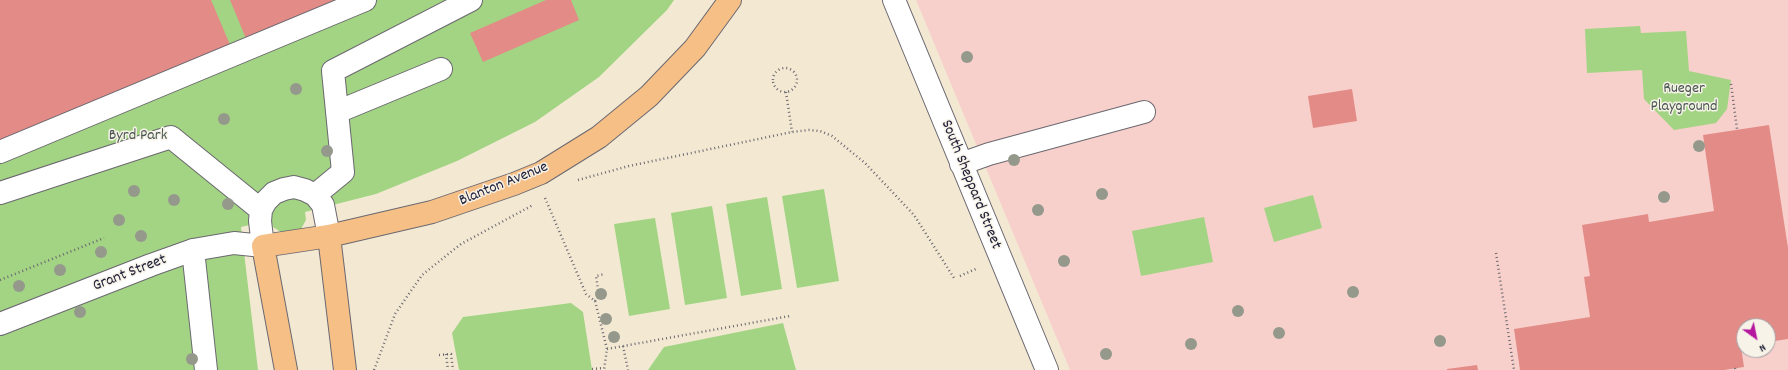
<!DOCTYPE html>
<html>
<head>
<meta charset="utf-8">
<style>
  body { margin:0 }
  #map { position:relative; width:1788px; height:370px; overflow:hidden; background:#f3e9d3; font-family:Dekko,sans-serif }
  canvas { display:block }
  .north { position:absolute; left:1736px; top:318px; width:40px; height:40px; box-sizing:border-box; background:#f7f3e8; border:1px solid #a29fa3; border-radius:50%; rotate:147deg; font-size:11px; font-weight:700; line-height:16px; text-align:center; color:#22223b }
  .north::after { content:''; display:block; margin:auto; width:14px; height:18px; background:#b5179e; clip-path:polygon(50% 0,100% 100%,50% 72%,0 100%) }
</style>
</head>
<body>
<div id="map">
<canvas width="1788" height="370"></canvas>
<div class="north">N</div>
</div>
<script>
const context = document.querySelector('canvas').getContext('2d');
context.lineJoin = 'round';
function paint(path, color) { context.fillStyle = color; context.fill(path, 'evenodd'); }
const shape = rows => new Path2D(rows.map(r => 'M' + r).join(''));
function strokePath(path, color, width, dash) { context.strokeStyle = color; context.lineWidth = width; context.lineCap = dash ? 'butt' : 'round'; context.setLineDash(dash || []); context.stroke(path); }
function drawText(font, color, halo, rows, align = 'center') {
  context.font = font + ' Dekko,sans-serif'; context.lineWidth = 3; context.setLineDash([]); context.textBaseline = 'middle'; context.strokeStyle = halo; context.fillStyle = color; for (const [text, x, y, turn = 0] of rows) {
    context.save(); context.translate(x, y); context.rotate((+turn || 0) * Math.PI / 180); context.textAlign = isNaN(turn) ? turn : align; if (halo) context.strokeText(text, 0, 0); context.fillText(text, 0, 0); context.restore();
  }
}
paint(shape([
  [916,0,1788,0,1788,370,1070,370],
  [1744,326,1768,326,1768,350,1744,350]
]), '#f7d0cb');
paint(shape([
  [0,0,674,0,667,10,599,77,535,122,457,161,376,194,305,212,306,220,301,229,292,234,281,232,273,227,271,220,241,227,258,370,0,370],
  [1640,26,1641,33,1686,31,1689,71,1731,80,1727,109,1716,123,1674,130,1644,99,1642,70,1587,73,1585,29],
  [824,189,839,281,797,288,782,196],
  [1313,195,1322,228,1274,242,1264,208],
  [767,197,782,289,741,296,726,204],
  [712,206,727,298,685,305,671,213],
  [1204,217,1213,262,1141,276,1132,231],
  [655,218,670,309,629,316,614,224],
  [571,303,583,312,592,370,459,370,452,333,463,317],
  [783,323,796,370,648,370,664,347]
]), '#a2d483');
paint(shape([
  [0,0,211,0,231,47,0,143],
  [230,0,345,0,247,41],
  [546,0,571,0,579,20,483,62,470,33],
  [1352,89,1357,121,1313,128,1308,96],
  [1769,125,1788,248,1788,339,1768,342,1768,326,1744,326,1744,346,1741,347,1744,367,1724,370,1520,370,1514,329,1590,317,1584,277,1590,276,1582,225,1648,214,1649,222,1714,211,1703,135],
  [1477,365,1478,370,1447,370,1447,369]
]), '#e38b87');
const minor = shape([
  [894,0,1047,370],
  [337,112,441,69],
  [0,152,365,0],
  [961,164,989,154,1144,112],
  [0,193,171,137,261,210],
  [315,195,343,172,333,71,471,0],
  [193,250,206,370],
  [0,324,151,265,193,250,234,243,263,246,260,221,261,210,266,201,274,193,284,189,294,187,305,190,315,195,323,205,329,236]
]);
const major = shape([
  [329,236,345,370],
  [286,370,263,246,329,236,432,212,514,184,541,173,599,137,649,96,695,48,730,0]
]);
strokePath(minor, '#6b6870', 24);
strokePath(major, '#6b6870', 24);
strokePath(shape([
  '773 80a12 12 0 1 1 24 0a12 12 0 1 1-24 0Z',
  [1731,84,1737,129],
  [786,92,792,132],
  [578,180,629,166,792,132,809,130,820,131,832,136,865,163,914,215,954,278],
  [545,198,586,294,595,301,607,349,604,370],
  [1496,253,1514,370],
  [960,276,978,268],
  [0,280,104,238],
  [595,301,599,295,596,276,605,274],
  [623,346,628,370],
  [607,349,790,316],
  [446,354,448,370],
  [439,355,451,354,453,370],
  [1735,368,1736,370],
  [592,369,604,368],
  [374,370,395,314,422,275,461,244,533,205]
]), '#6b6870', 2.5, [1, 3]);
strokePath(minor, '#fff', 22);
strokePath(major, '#f5bf86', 22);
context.fillStyle = '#95998c';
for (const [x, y] of [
  [967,57],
  [296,89],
  [224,119],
  [1699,146],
  [327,151],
  [1014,160],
  [134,191],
  [1102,194],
  [1664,197],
  [174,200],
  [228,204],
  [1038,210],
  [119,220],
  [141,236],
  [101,252],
  [1064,261],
  [60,270],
  [19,286],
  [1353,292],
  [601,294],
  [1238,311],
  [80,312],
  [606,319],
  [1279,333],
  [614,337],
  [1440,341],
  [1191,344],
  [1106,354],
  [192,359]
]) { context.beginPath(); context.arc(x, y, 6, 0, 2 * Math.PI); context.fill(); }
drawText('16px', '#485751', '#f7f3e8', [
  ["Rueger",1684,90],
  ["Playground",1684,108],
  ["Byrd Park",138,137]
]);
drawText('16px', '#22223b', '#f7f3e8', [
  ["Blanton Avenue",504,185,-22],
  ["South Sheppard Street",970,185,68],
  ["Grant Street",130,274,-21]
]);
</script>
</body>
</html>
